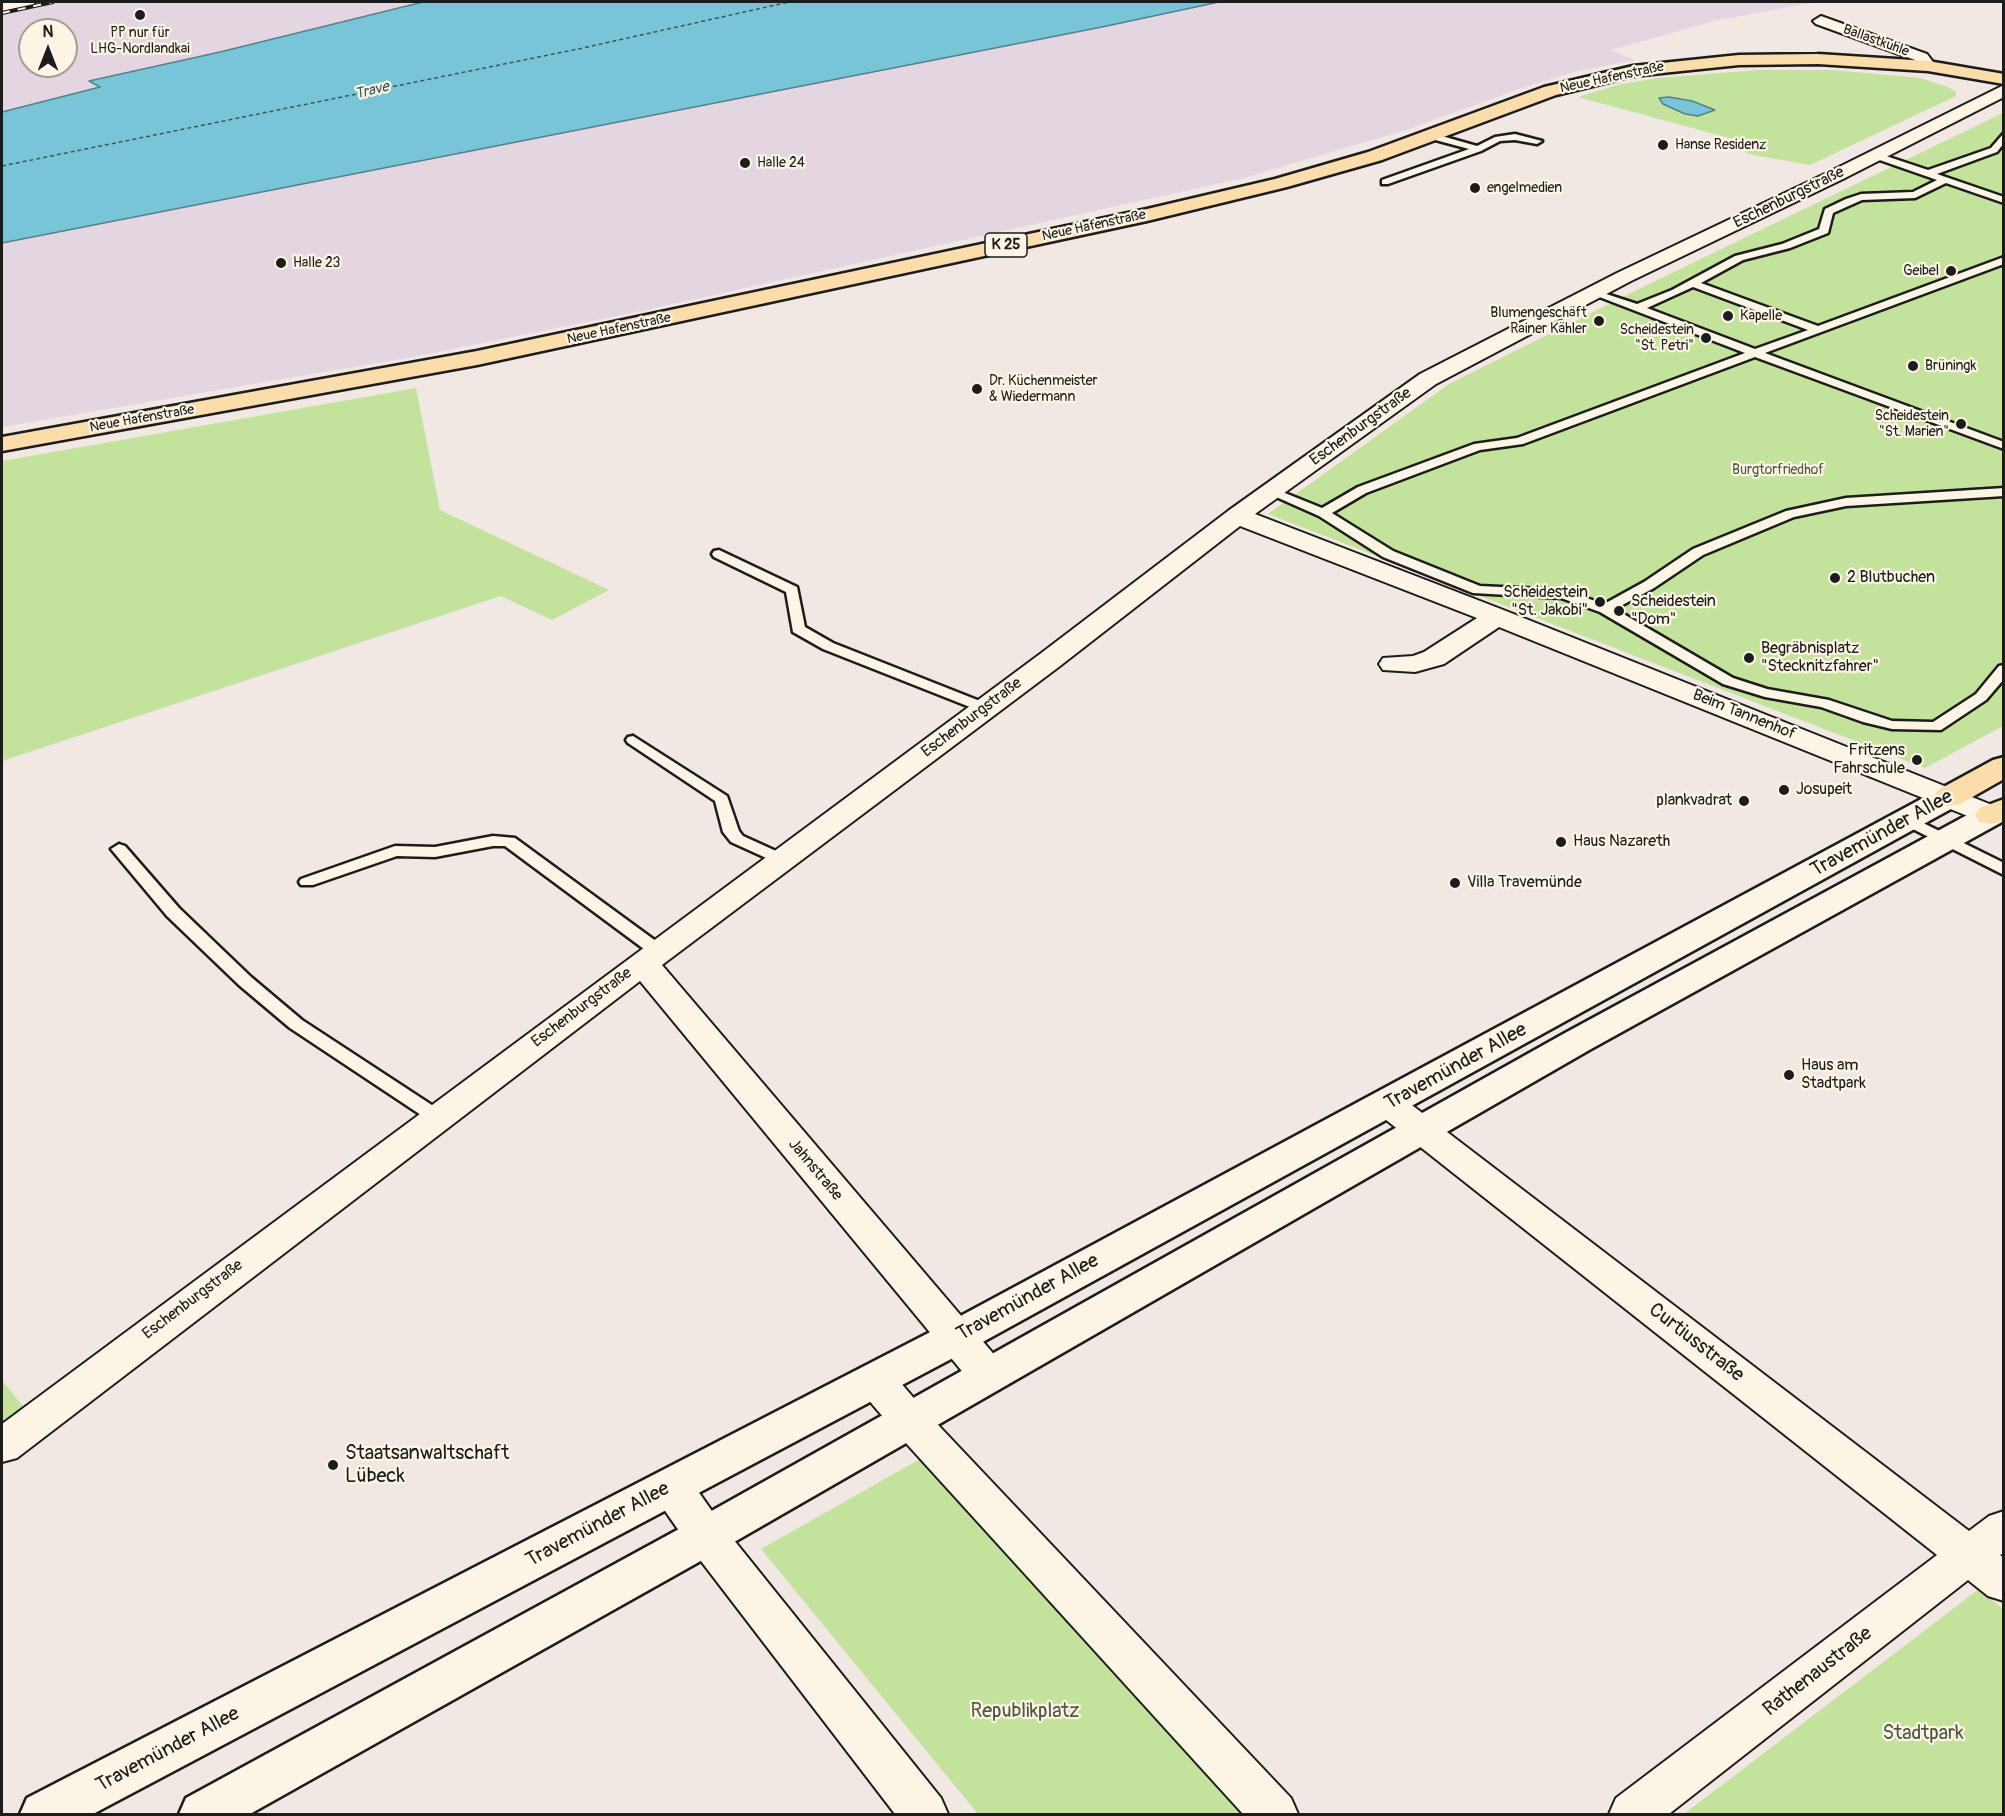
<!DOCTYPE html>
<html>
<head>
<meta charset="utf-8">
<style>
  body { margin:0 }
  #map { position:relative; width:2005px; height:1816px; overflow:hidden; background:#f1e7e3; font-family:Pangolin,sans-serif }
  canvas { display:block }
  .frame { position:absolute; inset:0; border:3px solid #1c1c1c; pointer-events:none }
  .north { position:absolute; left:18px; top:18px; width:60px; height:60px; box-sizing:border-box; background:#fcf5e5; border:2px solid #a29e95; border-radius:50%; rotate:0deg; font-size:16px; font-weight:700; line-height:24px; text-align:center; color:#1c1c1c }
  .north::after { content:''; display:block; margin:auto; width:21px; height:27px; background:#1c1c1c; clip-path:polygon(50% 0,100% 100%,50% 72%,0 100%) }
</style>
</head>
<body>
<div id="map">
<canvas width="2005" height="1816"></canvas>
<div class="frame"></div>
<div class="north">N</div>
</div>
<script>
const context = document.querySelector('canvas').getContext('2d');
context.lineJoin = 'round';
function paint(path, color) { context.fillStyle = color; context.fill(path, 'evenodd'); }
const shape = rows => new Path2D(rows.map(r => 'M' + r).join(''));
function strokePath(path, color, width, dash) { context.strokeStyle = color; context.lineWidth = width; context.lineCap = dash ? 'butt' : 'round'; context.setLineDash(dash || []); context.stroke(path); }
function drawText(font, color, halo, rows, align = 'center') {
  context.font = font + ' Pangolin,sans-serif'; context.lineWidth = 4.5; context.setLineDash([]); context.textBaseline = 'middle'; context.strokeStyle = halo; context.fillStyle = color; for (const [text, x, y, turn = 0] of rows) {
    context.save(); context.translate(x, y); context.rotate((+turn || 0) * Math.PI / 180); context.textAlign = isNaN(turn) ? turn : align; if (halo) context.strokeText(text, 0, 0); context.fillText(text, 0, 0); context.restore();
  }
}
paint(shape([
  [2,2,423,2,220,52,90,81,101,87,2,112],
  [30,30,66,30,66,66,30,66],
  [1219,2,1816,2,1718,20,1611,50,1635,60,1570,73,1519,89,1406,130,1244,178,641,311,418,356,2,427,2,243,1102,27]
]), '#e4d6e1');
paint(shape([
  [1758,70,1832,70,1920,78,1948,87,1956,92,1956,96,1810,165,1748,154,1740,147,1740,141,1578,97,1617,85,1658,78],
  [2003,113,2003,726,1925,768,1268,514,1449,384,1651,283],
  [416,388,440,510,609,590,552,620,501,596,2,761,2,461],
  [2,1380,25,1409,2,1427],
  [929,1454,1253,1814,978,1814,761,1549],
  [1979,1589,2003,1609,2003,1814,1684,1814]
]), '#c3e39c');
const water = shape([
  [423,2,1219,2,1102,27,2,243,2,112,100,87,89,81,220,52,423,2],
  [1669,97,1692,101,1715,110,1698,116,1685,114,1663,104,1659,98,1669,97]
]);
paint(water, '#79c5d8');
strokePath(water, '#54818d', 1.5);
strokePath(shape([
  [2,166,583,48,789,2]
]), '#3d575e', 1.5, [4, 3]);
const service = shape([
  [1431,133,1477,146,1495,137,1515,134,1542,141,1537,144,1515,140,1500,141,1481,151,1388,184,1382,184,1382,180,1469,149,1428,138,1428,134,1431,133],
  [2004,133,2004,143,1997,152,1937,174,2004,197,2004,203,1946,183,1915,198,1862,200,1833,213,1828,233,1790,248,1743,260,1701,283,1818,326,2004,257,2004,264,1765,353,2004,442,2004,449,1755,357,1523,444,1480,450,1366,493,1332,513,1393,551,1480,586,1563,590,1604,604,1644,582,1693,549,1786,511,1846,498,2004,488,2004,496,1846,506,1794,517,1703,555,1654,588,1615,609,1733,678,1767,689,1829,700,1892,721,1933,722,1976,694,1999,666,2004,665,2004,679,1986,700,1941,730,1892,729,1863,722,1821,707,1765,697,1723,684,1600,612,1561,598,1473,593,1383,557,1319,516,1265,492,1267,489,1275,489,1322,508,1358,487,1474,444,1517,438,1745,353,1589,293,1594,290,1637,304,1672,290,1735,256,1782,244,1819,229,1825,209,1846,199,1861,194,1913,192,1937,180,1871,157,1871,153,1877,153,1928,170,1991,148,2004,133],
  [1693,287,1808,330,1755,349,1647,308,1693,287],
  [719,550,797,587,805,627,833,643,990,705,992,708,990,711,980,711,823,649,793,632,786,592,714,557,712,554,714,551,719,550],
  [633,736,727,796,739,831,743,836,787,856,789,859,787,862,775,862,731,842,723,832,715,801,628,743,626,740,628,737,633,736],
  [1907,815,2004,863,2004,875,1901,823,1899,820,1907,815],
  [493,836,515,838,664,947,666,951,664,955,652,955,505,846,493,846,435,857,397,856,313,885,301,885,299,882,301,879,395,846,435,847,493,836],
  [119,844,125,846,179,908,251,977,302,1020,444,1113,446,1117,444,1121,437,1123,430,1121,290,1028,239,985,167,916,111,849,119,844]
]);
const minor = shape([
  [7,2,35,2,33,5,2,11,2,3,7,2],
  [1821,16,1927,54,1936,66,1934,69,1922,69,1915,60,1816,24,1813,21,1821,16],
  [2004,85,2004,97,1843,179,1631,281,1436,384,1255,514,1506,611,2002,809,2004,812,2002,821,1991,824,1980,821,1499,627,1444,664,1415,672,1383,670,1379,664,1383,658,1413,656,1424,652,1477,618,1240,526,1060,666,662,965,1003,1365,1009,1376,1003,1387,989,1391,975,1387,640,981,17,1458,2,1462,2,1424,1040,654,1228,511,1420,374,1617,273,1831,171,2004,85],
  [1388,1092,1400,1096,1969,1531,1989,1516,2004,1511,2004,1553,2000,1555,2004,1558,2004,1601,1988,1596,1968,1580,1669,1814,1609,1814,1616,1798,1937,1555,1376,1112,1370,1104,1376,1096,1388,1092],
  [875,1365,889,1369,923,1409,1291,1798,1298,1814,1243,1814,895,1431,861,1391,855,1380,861,1369,875,1365],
  [671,1469,686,1474,721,1524,941,1798,948,1814,895,1814,691,1548,656,1498,650,1486,656,1474,671,1469]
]);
const secondary = shape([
  [1949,788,1960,790,1964,797,1960,804,970,1349,93,1814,20,1814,27,1798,940,1327,1938,790,1949,788],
  [1991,806,2002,808,2002,822,1591,1049,722,1549,250,1814,179,1814,186,1798,690,1523,1565,1033,1980,808,1991,806]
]);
const primary = shape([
  [1818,54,1928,61,2004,74,2004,84,1928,71,1818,64,1739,65,1633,76,1556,95,1382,160,1287,187,1147,221,477,365,2,451,2,437,477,351,1147,209,1275,179,1368,152,1544,87,1633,66,1739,55,1818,54]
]);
const trunk = shape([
  [2004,757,2004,779,1960,804,1949,806,1938,804,1934,797,1938,790,1993,760,2004,757],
  [2004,799,2004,821,1991,824,1980,822,1975,815,1980,808,2004,799]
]);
strokePath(service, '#1c1c1c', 5);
strokePath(minor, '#1c1c1c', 4);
strokePath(secondary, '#1c1c1c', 5);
strokePath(primary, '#1c1c1c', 5);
strokePath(trunk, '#1c1c1c', 5);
paint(service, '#fcf5e5');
paint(minor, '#fcf5e5');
paint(secondary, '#fcf5e5');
paint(primary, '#faddab');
paint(trunk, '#faddab');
const rail = shape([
  [2,13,53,2]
]);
strokePath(rail, '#1c1c1c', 4);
strokePath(rail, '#fcf5e5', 2, [8]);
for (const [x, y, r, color] of [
  [140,15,6,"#1c1c1c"],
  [1663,145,6,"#1c1c1c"],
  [745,163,6,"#1c1c1c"],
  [1475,188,6,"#1c1c1c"],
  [281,263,6,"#1c1c1c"],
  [1951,271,6,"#1c1c1c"],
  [1728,316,6,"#1c1c1c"],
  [1599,321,6,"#1c1c1c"],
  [1706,338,6,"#1c1c1c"],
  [1913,366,6,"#1c1c1c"],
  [977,389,6,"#1c1c1c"],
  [1961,424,6,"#1c1c1c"],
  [1835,578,6,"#1c1c1c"],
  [1600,602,6,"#1c1c1c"],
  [1619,611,6,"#1c1c1c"],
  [1749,658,6,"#1c1c1c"],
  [1917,760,6,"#1c1c1c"],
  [1784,790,6,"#1c1c1c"],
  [1744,801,6,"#1c1c1c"],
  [1561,842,6,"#1c1c1c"],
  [1455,883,6,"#1c1c1c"],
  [1789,1075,6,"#1c1c1c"],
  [333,1465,6,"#1c1c1c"]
]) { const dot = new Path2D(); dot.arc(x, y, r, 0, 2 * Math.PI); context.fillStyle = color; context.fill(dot); strokePath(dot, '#fcf5e5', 2); }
drawText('14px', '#1c1c1c', '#fcf5e5', [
  ["PP nur für",140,33,"center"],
  ["LHG-Nordlandkai",140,49,"center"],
  ["Hanse Residenz",1675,145],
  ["Halle 24",757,163],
  ["engelmedien",1487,188],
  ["Halle 23",293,263],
  ["Geibel",1939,271,"right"],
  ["Blumengeschäft",1587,313,"right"],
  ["Rainer Kähler",1587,329,"right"],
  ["Kapelle",1740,316],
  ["Scheidestein",1694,330,"right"],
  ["\"St. Petri\"",1694,346,"right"],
  ["Brüningk",1925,366],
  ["Dr. Küchenmeister",989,381],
  ["& Wiedermann",989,397],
  ["Scheidestein",1949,416,"right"],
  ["\"St. Marien\"",1949,432,"right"]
], 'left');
drawText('14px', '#1c1c1c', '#fcf5e5', [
  ["Ballastkuhle",1876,41,20],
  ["Neue Hafenstraße",1612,78,-12],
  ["Neue Hafenstraße",1094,226,-12],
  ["Neue Hafenstraße",619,329,-12],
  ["Neue Hafenstraße",142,419,-10]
]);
drawText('14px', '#4e5842', '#fcf5e5', [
  ["Burgtorfriedhof",1778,470]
]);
drawText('italic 15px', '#3d575e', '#fcf5e5', [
  ["Trave",372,91,-14]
]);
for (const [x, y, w] of [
  [1006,245,42]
]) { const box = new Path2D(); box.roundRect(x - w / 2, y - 12, w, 24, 4.5); context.fillStyle = '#fcf5e5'; context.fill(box); strokePath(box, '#1c1c1c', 1.5); }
drawText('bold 15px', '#1c1c1c', null, [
  ["K 25",1006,245]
]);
drawText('16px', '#1c1c1c', '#fcf5e5', [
  ["Eschenburgstraße",1789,198,-26],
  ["Eschenburgstraße",1361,427,-36],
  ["Beim Tannenhof",1744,715,22],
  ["Eschenburgstraße",972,718,-37],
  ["Eschenburgstraße",582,1008,-37],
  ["Jahnstraße",815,1170,50],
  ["Eschenburgstraße",193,1300,-37]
]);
drawText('16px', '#1c1c1c', '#fcf5e5', [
  ["2 Blutbuchen",1847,578],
  ["Scheidestein",1588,593,"right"],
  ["\"St. Jakobi\"",1588,611,"right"],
  ["Scheidestein",1631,602],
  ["\"Dom\"",1631,620],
  ["Begräbnisplatz",1761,649],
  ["\"Stecknitzfahrer\"",1761,667],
  ["Fritzens",1905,751,"right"],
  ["Fahrschule",1905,769,"right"],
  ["Josupeit",1796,790],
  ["plankvadrat",1732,801,"right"],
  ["Haus Nazareth",1573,842],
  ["Villa Travemünde",1467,883],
  ["Haus am",1801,1066],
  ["Stadtpark",1801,1084]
], 'left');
drawText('20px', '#1c1c1c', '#fcf5e5', [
  ["Travemünder Allee",1882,834,-29],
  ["Travemünder Allee",1456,1067,-29],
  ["Travemünder Allee",1028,1298,-29],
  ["Curtiusstraße",1696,1343,38],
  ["Travemünder Allee",598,1525,-28],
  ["Rathenaustraße",1818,1672,-38],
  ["Travemünder Allee",168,1750,-28]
]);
drawText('20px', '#1c1c1c', '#fcf5e5', [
  ["Staatsanwaltschaft",345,1454],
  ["Lübeck",345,1477]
], 'left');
drawText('20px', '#4e5842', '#fcf5e5', [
  ["Republikplatz",1025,1712],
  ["Stadtpark",1923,1734]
]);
</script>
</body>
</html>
